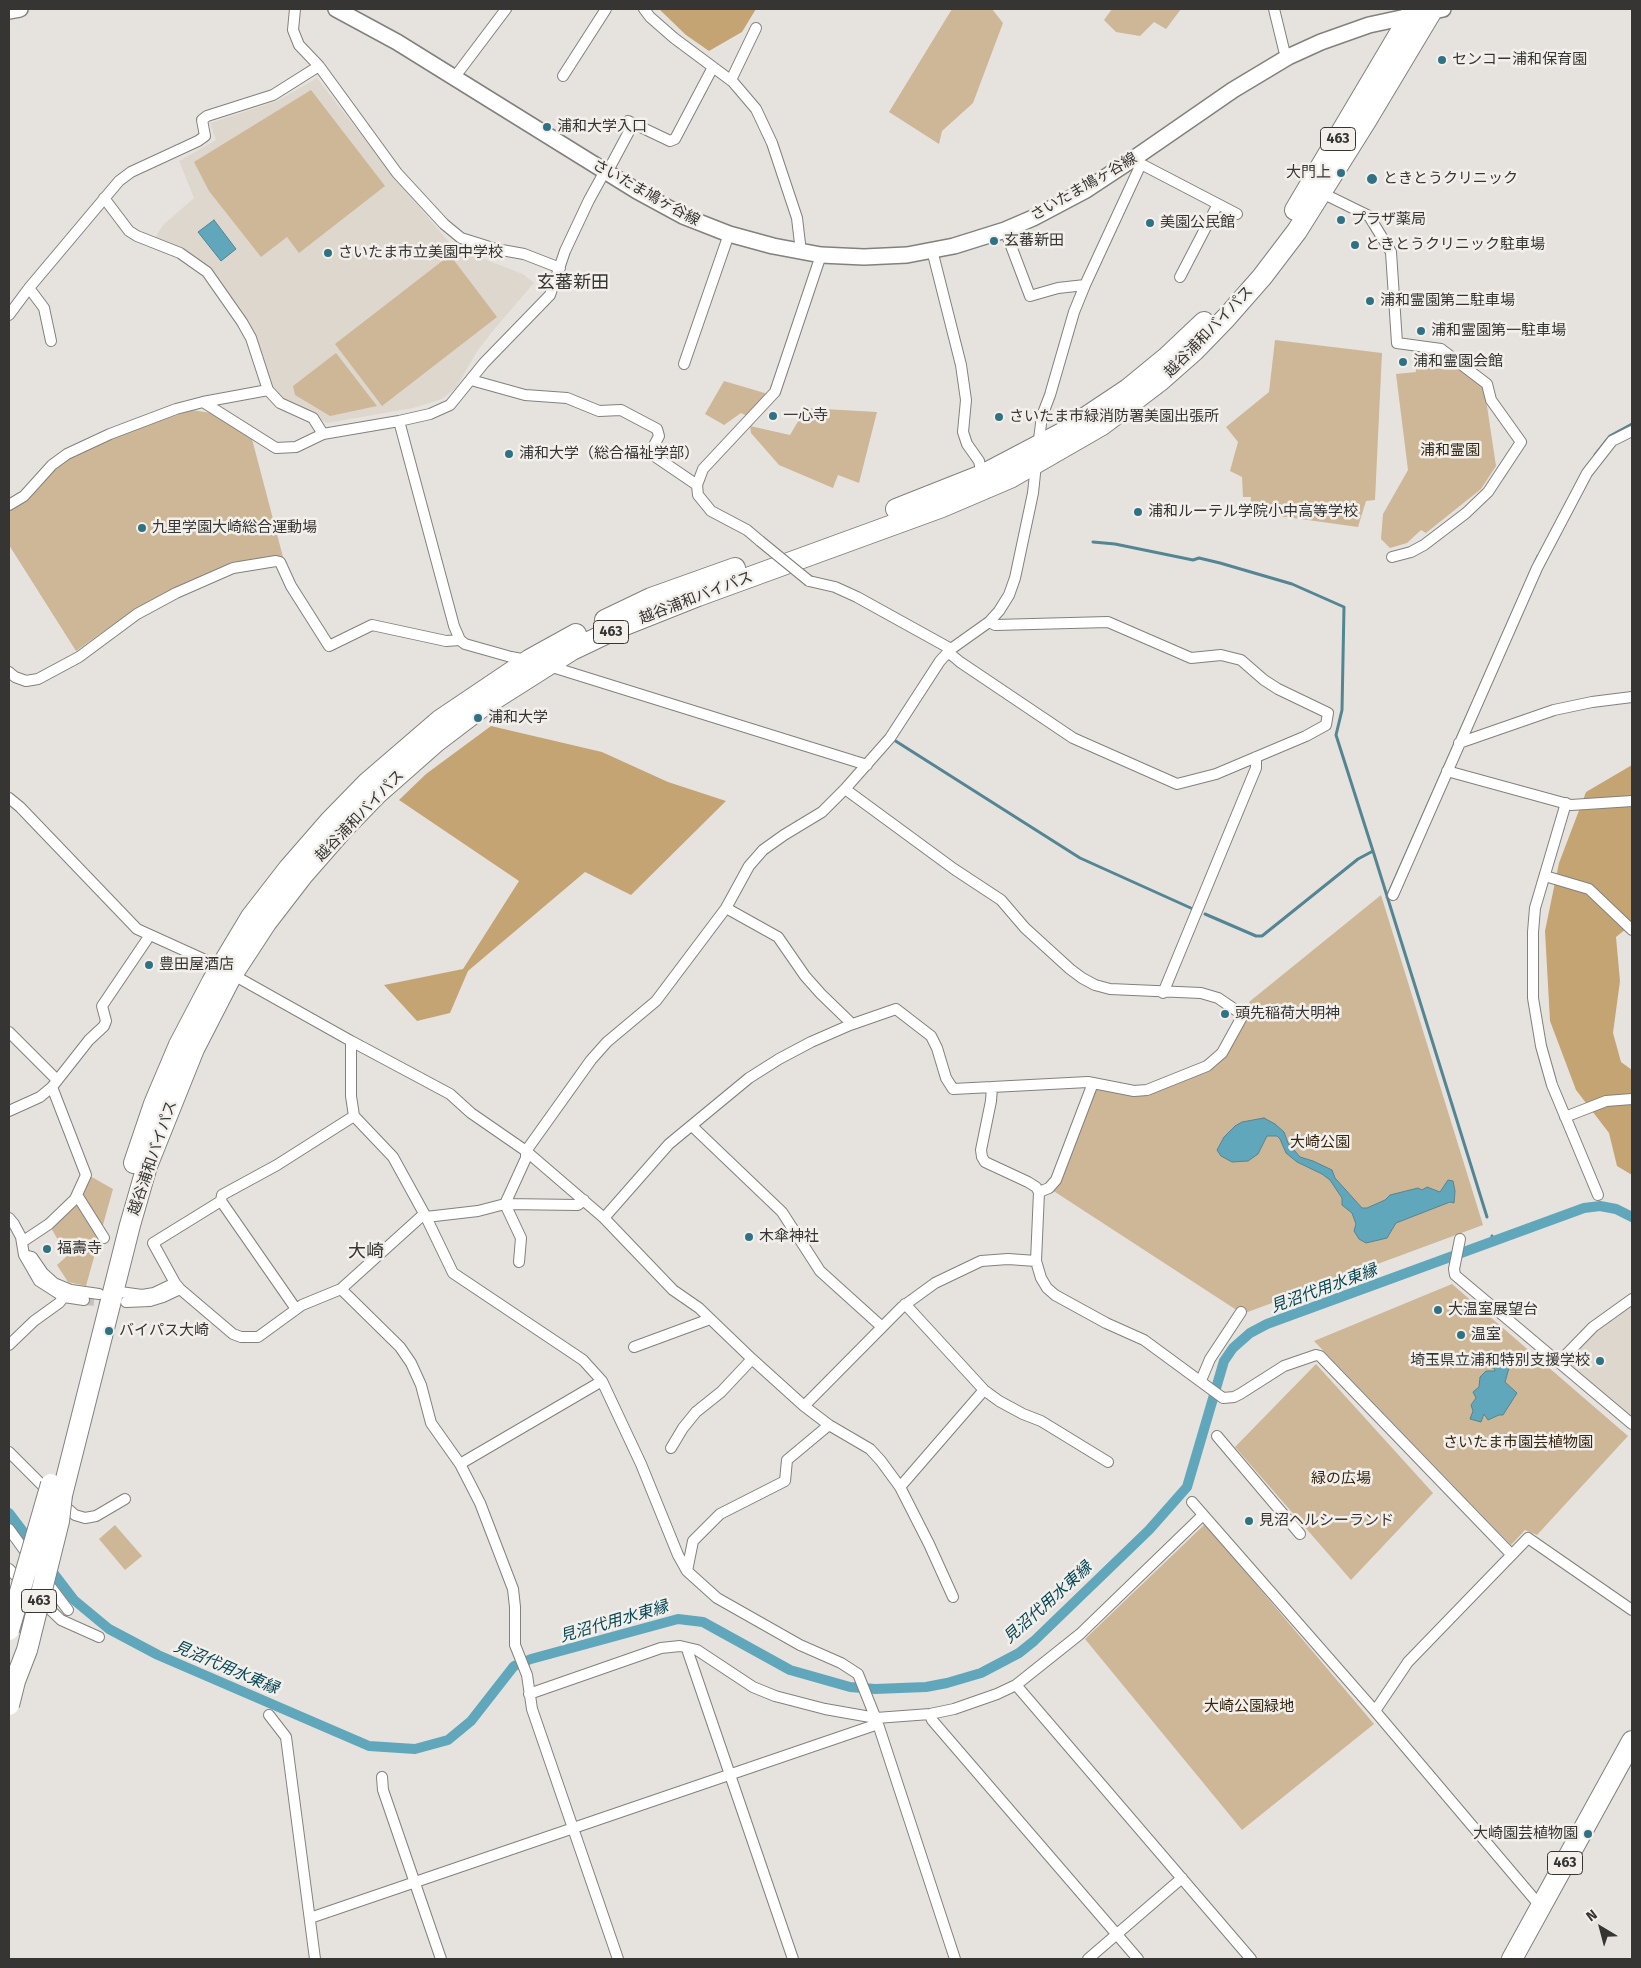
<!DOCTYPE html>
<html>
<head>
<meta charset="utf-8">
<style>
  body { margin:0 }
  #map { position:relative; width:1641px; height:1968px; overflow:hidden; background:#e6e3df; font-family:"Fira Sans",sans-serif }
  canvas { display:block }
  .frame { position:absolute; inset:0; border:10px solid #363533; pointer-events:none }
  .north { position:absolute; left:1576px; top:1903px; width:50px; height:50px; -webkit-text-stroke:4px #f3f0ec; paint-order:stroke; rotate:323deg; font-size:14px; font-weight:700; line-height:20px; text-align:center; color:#363533 }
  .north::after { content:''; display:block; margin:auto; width:18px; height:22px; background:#363533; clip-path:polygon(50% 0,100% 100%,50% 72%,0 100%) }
</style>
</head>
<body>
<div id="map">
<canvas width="1641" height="1968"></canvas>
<div class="frame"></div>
<div class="north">N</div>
</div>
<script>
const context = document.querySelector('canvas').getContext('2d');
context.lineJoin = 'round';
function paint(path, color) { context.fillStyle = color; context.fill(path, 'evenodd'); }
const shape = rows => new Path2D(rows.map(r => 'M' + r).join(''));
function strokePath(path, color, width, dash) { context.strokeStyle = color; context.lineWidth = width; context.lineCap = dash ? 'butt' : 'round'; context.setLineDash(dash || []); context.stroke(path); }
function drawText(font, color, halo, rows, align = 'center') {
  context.font = font + ' "Fira Sans","Noto Sans JP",sans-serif'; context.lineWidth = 5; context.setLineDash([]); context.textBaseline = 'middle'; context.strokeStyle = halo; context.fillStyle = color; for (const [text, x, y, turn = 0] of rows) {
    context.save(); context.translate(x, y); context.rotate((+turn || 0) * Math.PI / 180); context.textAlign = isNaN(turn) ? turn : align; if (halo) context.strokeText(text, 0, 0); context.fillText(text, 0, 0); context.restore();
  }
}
paint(shape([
  [317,78,395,178,453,247,523,274,534,283,491,333,476,353,456,388,442,399,413,408,327,423,278,398,272,390,269,381,208,269,195,257,182,249,154,239,163,225,194,198,179,161,216,140,210,123,277,101],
  [1632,1302,1632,1418,1568,1364,1567,1358,1598,1327]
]), '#ded7cd');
paint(shape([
  [952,9,992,9,1003,23,973,103,942,131,939,144,889,112],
  [1112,9,1181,9,1166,29,1154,22,1140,36,1116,32,1104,20],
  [311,90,385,186,299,253,287,237,261,257,209,191,194,162],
  [450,255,497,317,382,406,335,344],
  [1275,340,1382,353,1375,500,1366,501,1358,527,1250,512,1251,497,1243,497,1242,477,1230,471,1238,442,1226,427,1269,392],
  [336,353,377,406,330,416,295,395,293,386],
  [1438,353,1484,386,1496,466,1481,489,1426,533,1421,530,1407,543,1390,548,1381,539,1383,514,1408,470,1396,374,1416,372,1414,358],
  [724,381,768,394,749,417,741,413,724,425,705,414],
  [806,408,877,412,859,483,838,475,833,488,779,465,751,433,750,426,790,435],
  [192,410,211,413,252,439,283,557,232,562,132,611,76,651,9,545,9,511,26,501,52,471,68,459,122,434],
  [1381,895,1483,1225,1245,1313,1238,1311,1052,1190,1092,1092,1098,1088,1135,1094,1224,1054,1253,1009,1249,1002],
  [90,1176,113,1189,86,1286,68,1282,57,1265,67,1256,50,1226],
  [1452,1284,1628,1436,1537,1535,1525,1530,1511,1545,1314,1341],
  [1316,1364,1433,1493,1351,1580,1235,1447],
  [1205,1524,1374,1724,1242,1830,1085,1639],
  [115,1525,142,1556,125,1570,99,1539]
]), '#cdb797');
paint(shape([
  [659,9,756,9,742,32,709,51,686,35],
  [491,726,602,752,668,782,726,801,631,895,585,872,468,971,450,1013,417,1021,384,985,463,969,519,881,399,800,426,774],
  [1632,765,1632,924,1616,937,1620,981,1613,1033,1621,1062,1632,1070,1632,1175,1617,1166,1609,1133,1576,1090,1550,1021,1545,931,1559,863,1586,792]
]), '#c5a473');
const water = shape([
  [214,220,236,249,221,261,198,232,214,220],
  [1264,1118,1275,1124,1284,1132,1288,1143,1300,1157,1313,1161,1332,1170,1335,1178,1362,1208,1367,1208,1385,1200,1390,1195,1418,1188,1422,1190,1427,1187,1440,1192,1448,1180,1453,1181,1455,1191,1454,1203,1450,1202,1396,1223,1387,1238,1366,1243,1359,1239,1354,1231,1356,1224,1352,1213,1342,1205,1342,1198,1330,1180,1322,1174,1297,1162,1286,1153,1280,1139,1277,1136,1267,1136,1258,1154,1248,1161,1232,1162,1221,1156,1217,1150,1224,1137,1235,1126,1242,1122,1264,1118],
  [1496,1353,1502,1358,1511,1355,1521,1360,1521,1364,1509,1368,1505,1382,1517,1393,1503,1415,1499,1415,1488,1420,1484,1414,1481,1422,1470,1419,1473,1411,1471,1405,1476,1398,1473,1392,1479,1387,1480,1377,1486,1371,1495,1371,1494,1368,1483,1366,1481,1362,1496,1353]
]);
paint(water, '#61a7bc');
strokePath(water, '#548593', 1);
strokePath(shape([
  [1595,455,1610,436,1632,424],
  [1093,542,1115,544,1193,560,1199,558,1220,563,1292,584,1344,607,1342,710,1336,735,1373,851],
  [894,740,1080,858,1193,909],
  [1387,897,1538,556],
  [1205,914,1256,936,1262,936,1358,859,1373,851,1487,1217],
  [1492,1236,1493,1242]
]), '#548593', 3);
strokePath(shape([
  [9,1513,34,1546],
  [48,1566,74,1600,109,1629,158,1655,369,1746,415,1749,448,1740,471,1721,514,1666,531,1659,678,1619,703,1622,790,1670,850,1687,875,1689,926,1687,947,1683,981,1673,1019,1653,1034,1641,1149,1530,1187,1487,1224,1361,1233,1348,1250,1333,1267,1324,1584,1208,1600,1206,1616,1209,1632,1217]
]), '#61a7bc', 10);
strokePath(shape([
  [84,1300,113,1302]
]), '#c3c0bd', 10, [10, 5]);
const street = shape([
  [295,9,293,30,299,45,319,66,397,173,444,224,461,238,496,249,524,254,560,268],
  [644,9,650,17,674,38,733,82,756,109,772,143,797,218,801,252],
  [1274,9,1284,50,1288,57],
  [563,76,606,9],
  [454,78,506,9],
  [731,80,756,28],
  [628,121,670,141,675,139,713,67],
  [1138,159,1141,164,1237,214],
  [1322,193,1369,216,1391,252,1397,343,1441,349,1487,384,1491,400,1521,442,1488,492,1466,513,1424,545,1411,552,1392,557],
  [104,198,129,231,137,236,180,253,207,272,242,322,251,338,268,390,280,403,313,418,323,434],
  [1005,230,1030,296,1058,288,1085,285],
  [932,250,961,365,966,400,963,432,967,444,979,461,982,475],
  [1180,277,1218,204],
  [29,288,44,308,51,341],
  [9,315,29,288,119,181,131,172,198,141,205,136,202,120,207,116,273,95,319,66],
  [684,364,729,234],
  [471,380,525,395,567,398,599,411,621,410,657,429,659,436,650,453,697,485],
  [203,402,268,390],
  [399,421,454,626,460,640,465,644,511,657,527,660],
  [1038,447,1042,416,1050,395,1074,312,1085,285,1141,164],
  [9,505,24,496,52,465,67,454,110,434,176,409,203,402,276,448,296,447,323,434,399,421,430,414,450,405,484,363,550,295,565,251,589,200,605,171,610,167,633,124],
  [760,541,747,530,711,511,698,495,697,485,703,469,775,392,821,255],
  [809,581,835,587,857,597,951,649],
  [948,652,960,662,1073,738,1177,784,1216,774,1306,736,1326,725,1328,713,1278,689,1264,680,1241,660,1221,655,1191,658,1108,622,995,625,989,622],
  [549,666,867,765],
  [9,672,15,677,26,681,38,679,79,657,137,614,176,593,233,568,276,561,280,562,291,586,329,646,372,625,446,641,460,640],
  [1459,743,1554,710,1592,702,1632,697],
  [1447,771,1571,805,1632,801],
  [845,789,954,869,1001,900,1025,928,1070,969,1082,978,1095,985,1110,989,1201,993,1218,998,1243,1015,1222,1053,1207,1066,1147,1090,1134,1091,1088,1082,992,1087],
  [9,798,20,807,137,929,212,963,351,1041,351,1096,354,1116,393,1157,426,1217,453,1273,583,1360,602,1381,641,1464,678,1555,687,1571,717,1598,800,1645,841,1663,858,1674,878,1724,955,1959],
  [1566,803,1535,908,1533,932,1533,998,1541,1046,1552,1085,1598,1195],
  [1545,876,1589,889,1632,930],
  [1393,895,1537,568,1587,473,1612,441,1632,431],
  [726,908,778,937,805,976,821,994,852,1024],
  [1163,993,1256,768,1256,757],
  [9,1032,57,1080],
  [351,1041,450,1094,471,1113,526,1151,604,1218,673,1290,699,1308,752,1359,804,1406,829,1425,787,1460,785,1481,720,1514,693,1541,687,1571],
  [9,1111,40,1097,52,1087,89,1040,104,1026,106,1021,102,1006,150,935],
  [1565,1117,1606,1101,1632,1099],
  [692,1126,782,1212,820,1271,882,1327],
  [1039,1192,1049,1188,1056,1180,1093,1083],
  [77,1195,104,1238],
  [221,1201,222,1195,277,1165,354,1116],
  [426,1217,478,1211,505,1204,526,1158,526,1151,591,1060,607,1042,656,1001,726,908,749,866,763,850,784,835,822,812,845,789,890,738,940,661,951,649,989,622,999,611,1009,595,1015,578,1033,493,1036,464],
  [9,1218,14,1224,21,1237,24,1255,39,1281,64,1297,84,1300],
  [604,1218,669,1144,749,1078,779,1059,811,1042,850,1025,896,1009,931,1036,937,1048,946,1078,953,1089,992,1087,991,1101,981,1150,982,1157,985,1162,1028,1182,1036,1187,1039,1192,1036,1261,1041,1278,1047,1288,1055,1295,1106,1323,1144,1340,1223,1398,1234,1397,1240,1394,1284,1366,1316,1355,1320,1356,1511,1554],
  [1460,1239,1454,1269,1455,1275,1632,1424],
  [22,1242,49,1224,75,1199,86,1175,52,1087],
  [28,1256,32,1257,43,1273,54,1283,71,1290,99,1294],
  [519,1262,521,1238,505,1204,578,1205,584,1200],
  [341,1289,400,1347,411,1363,421,1385,431,1423,460,1464,480,1503,513,1589,515,1607,515,1645,527,1675,532,1709,618,1959],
  [113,1291,142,1295,154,1293,175,1283],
  [126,1302,150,1301,163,1297,180,1289],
  [905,1304,984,1390,999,1401,1023,1414,1041,1421,1108,1462],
  [296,1309,221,1201,153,1243,175,1283,180,1289,233,1334,241,1337,258,1337,302,1305,341,1289,424,1214],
  [9,1345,34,1321,59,1303,64,1297],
  [634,1347,710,1319],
  [1559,1362,1593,1327,1632,1299],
  [1202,1378,1210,1359,1241,1312],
  [804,1406,902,1307,935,1283,981,1261,1008,1259,1036,1261],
  [829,1425,870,1449,881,1461,900,1487,929,1544,953,1597],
  [1217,1436,1300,1534],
  [671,1448,683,1428,696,1412,721,1392,752,1359],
  [9,1452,50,1493],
  [460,1464,602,1381],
  [900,1487,984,1390],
  [1192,1502,1375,1711,1408,1662,1528,1538,1632,1610],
  [61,1503,75,1515,85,1518,96,1516,125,1499],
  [9,1529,30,1558],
  [9,1569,24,1584],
  [44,1578,68,1610],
  [38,1598,61,1620,99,1637],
  [688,1648,688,1652,793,1959],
  [1016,1685,1080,1634,1203,1515],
  [529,1694,661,1648,680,1646,697,1650,753,1687,775,1696,825,1709,876,1718,930,1714,954,1709,997,1694,1016,1685,1251,1959],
  [1375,1711,1541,1907],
  [930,1714,932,1720,1138,1959],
  [269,1715,286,1737,315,1959],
  [382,1777,383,1790,441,1959],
  [310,1918,878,1724],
  [1088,1959,1182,1878]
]);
const secondary = shape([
  [336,9,397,42,637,191,683,216,729,234,773,246,821,255,864,257,907,255,954,246,1005,230,1033,218,1086,190,1136,157,1233,90,1288,57,1321,42,1369,25,1443,9],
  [9,11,20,9]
]);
const highway = shape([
  [1295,210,1414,9],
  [896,509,982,475,1062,433,1128,389,1167,357,1204,322],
  [605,620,651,598,735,568],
  [134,1163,154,1104,179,1045,212,982,251,917,289,868,329,822,368,782,440,720,529,660,576,634],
  [62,1495,130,1225,147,1166,194,1049,232,975,266,923,303,875,345,827,377,794,436,742,482,707,572,650,620,627,698,596,942,507,1010,478,1102,425,1160,381,1194,351,1226,318,1262,277,1297,231,1366,121,1433,9],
  [1512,1959,1632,1741]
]);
strokePath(street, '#83817d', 12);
strokePath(secondary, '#83817d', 18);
strokePath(highway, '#83817d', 22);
strokePath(street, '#fff', 10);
strokePath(secondary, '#fff', 15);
strokePath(highway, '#fff', 20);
const streetBridge = shape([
  [760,541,809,581]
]);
const highwayBridge = shape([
  [9,1630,51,1484],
  [9,1705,15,1681,27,1650,59,1521,62,1495]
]);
strokePath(streetBridge, '#83817d', 12, []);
strokePath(highwayBridge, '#83817d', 22, []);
strokePath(streetBridge, '#fff', 10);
strokePath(highwayBridge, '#fff', 20);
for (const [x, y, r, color] of [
  [1442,60,5,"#307184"],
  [547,127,5,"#307184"],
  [1341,173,5,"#307184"],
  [1372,179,6,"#307184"],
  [1341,220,5,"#307184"],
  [1150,223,5,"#307184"],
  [994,241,5,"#307184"],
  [1355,245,5,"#307184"],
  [328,253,5,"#307184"],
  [1370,301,5,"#307184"],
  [1421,331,5,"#307184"],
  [1403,362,5,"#307184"],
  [773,416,5,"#307184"],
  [999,417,5,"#307184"],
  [509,454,5,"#307184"],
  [1138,512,5,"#307184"],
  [142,528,5,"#307184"],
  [478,718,5,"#307184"],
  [149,965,5,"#307184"],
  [1225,1014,5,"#307184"],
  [749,1237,5,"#307184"],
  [47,1249,5,"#307184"],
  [1438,1310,5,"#307184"],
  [109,1331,5,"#307184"],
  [1461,1335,5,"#307184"],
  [1600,1361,5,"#307184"],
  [1249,1521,5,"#307184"],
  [1588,1834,5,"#307184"]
]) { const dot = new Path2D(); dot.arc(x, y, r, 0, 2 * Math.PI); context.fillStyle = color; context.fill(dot); strokePath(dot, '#f3f0ec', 2); }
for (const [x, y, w] of [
  [1338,139,35],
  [611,632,35],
  [39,1601,35],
  [1565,1863,35]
]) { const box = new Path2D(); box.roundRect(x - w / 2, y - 11.5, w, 23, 4); context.fillStyle = '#f3f0ec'; context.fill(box); strokePath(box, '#363533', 1); }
drawText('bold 14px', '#363533', null, [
  ["463",1338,139],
  ["463",611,632],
  ["463",39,1601],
  ["463",1565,1863]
]);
drawText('15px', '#363533', '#f3f0ec', [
  ["センコー浦和保育園",1452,60],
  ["浦和大学入口",557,127],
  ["大門上",1331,173,"right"],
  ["ときとうクリニック",1383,179],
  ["プラザ薬局",1351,220],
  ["美園公民館",1160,223],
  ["玄蕃新田",1004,241],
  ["ときとうクリニック駐車場",1365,245],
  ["さいたま市立美園中学校",338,253],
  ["浦和霊園第二駐車場",1380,301],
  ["浦和霊園第一駐車場",1431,331],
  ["浦和霊園会館",1413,362],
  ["一心寺",783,416],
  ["さいたま市緑消防署美園出張所",1009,417],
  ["浦和大学（総合福祉学部）",519,454],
  ["浦和ルーテル学院小中高等学校",1148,512],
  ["九里学園大崎総合運動場",152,528],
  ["浦和大学",488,718],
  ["豊田屋酒店",159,965],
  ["頭先稲荷大明神",1235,1014],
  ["木傘神社",759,1237],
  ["福壽寺",57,1249],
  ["大温室展望台",1448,1310],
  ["バイパス大崎",119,1331],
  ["温室",1471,1335],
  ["埼玉県立浦和特別支援学校",1590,1361,"right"],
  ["見沼ヘルシーランド",1259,1521],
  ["大崎園芸植物園",1578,1834,"right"]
], 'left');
drawText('15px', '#363533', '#f3f0ec', [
  ["さいたま鳩ヶ谷線",1084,187,-30],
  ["さいたま鳩ヶ谷線",646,193,29],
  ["越谷浦和バイパス",1209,332,-46],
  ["越谷浦和バイパス",696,598,-21],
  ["越谷浦和バイパス",360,816,-46],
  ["越谷浦和バイパス",153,1158,-71]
]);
drawText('15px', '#35260f', '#f3f0ec', [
  ["浦和霊園",1450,451],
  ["大崎公園",1320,1143],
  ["さいたま市園芸植物園",1518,1443],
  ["緑の広場",1341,1479],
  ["大崎公園緑地",1249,1707]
]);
drawText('italic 16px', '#054655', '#f3f0ec', [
  ["見沼代用水東縁",1324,1289,-20],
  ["見沼代用水東縁",1048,1603,-42],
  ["見沼代用水東縁",614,1622,-16],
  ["見沼代用水東縁",226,1668,23]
]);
drawText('18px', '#363533', '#f3f0ec', [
  ["玄蕃新田",573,283],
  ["大崎",366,1252]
]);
</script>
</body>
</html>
